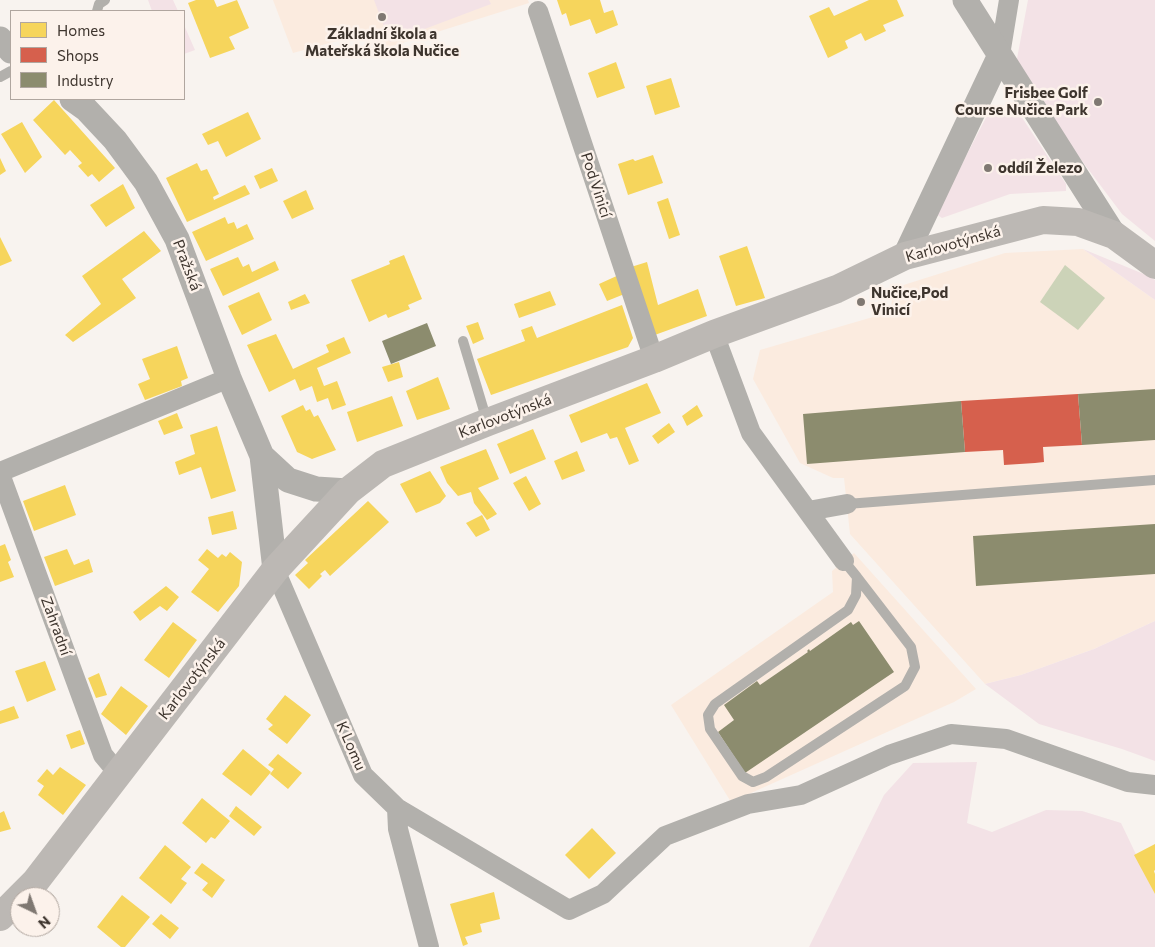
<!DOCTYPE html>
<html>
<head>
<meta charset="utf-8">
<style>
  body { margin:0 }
  #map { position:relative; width:1155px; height:947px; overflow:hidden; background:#f8f3ef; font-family:Commissioner,sans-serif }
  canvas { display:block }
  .legend { position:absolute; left:10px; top:10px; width:175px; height:90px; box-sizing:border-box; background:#fcf2eb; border:1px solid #b0a69f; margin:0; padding:6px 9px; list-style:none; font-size:15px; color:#3e352e }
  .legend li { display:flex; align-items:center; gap:10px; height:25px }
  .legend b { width:25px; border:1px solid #b0a69f }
  .north { position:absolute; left:10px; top:887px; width:50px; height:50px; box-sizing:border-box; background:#fcf2eb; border:1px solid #b0a69f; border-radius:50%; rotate:138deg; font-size:14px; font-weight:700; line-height:20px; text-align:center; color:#3e352e }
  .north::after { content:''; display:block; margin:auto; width:18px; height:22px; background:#7f7872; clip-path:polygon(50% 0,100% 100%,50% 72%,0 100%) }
</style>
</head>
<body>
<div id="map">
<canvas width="1155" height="947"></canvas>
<ul class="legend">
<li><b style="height:14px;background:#f6d55c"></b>Homes</li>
<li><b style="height:14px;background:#d6604d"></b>Shops</li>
<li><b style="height:14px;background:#8c8c6e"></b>Industry</li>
</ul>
<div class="north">N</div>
</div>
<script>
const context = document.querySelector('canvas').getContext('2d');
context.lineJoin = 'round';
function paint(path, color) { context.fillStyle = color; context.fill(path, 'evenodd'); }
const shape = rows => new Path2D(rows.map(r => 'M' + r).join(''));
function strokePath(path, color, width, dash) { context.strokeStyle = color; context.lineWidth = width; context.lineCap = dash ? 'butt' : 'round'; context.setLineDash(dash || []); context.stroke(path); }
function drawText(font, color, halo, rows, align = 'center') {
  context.font = font + ' Commissioner,sans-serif'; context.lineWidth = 5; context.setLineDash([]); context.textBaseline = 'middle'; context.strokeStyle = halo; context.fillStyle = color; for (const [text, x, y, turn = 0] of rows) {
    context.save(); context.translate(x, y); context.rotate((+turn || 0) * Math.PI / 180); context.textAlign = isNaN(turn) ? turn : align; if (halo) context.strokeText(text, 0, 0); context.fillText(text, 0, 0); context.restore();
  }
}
paint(shape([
  [273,0,528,0,529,3,380,50,374,31,293,53],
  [1083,249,1155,300,1155,621,1094,649,1021,675,985,684,850,534,844,478,833,478,800,463,753,379,760,350,890,312,894,288,1005,253],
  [854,553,976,689,954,702,731,802,671,705,833,592,832,571]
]), '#fbebdf');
paint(shape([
  [148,0,173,0,178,11,152,11],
  [374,0,489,0,491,4,390,42],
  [1028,0,1155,0,1155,241,1122,214,1067,141,1016,64],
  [184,25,195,50,184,54],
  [1015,107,1066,184,1066,191,1010,194,942,218,936,214,991,108],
  [1083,249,1151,277,1155,280,1155,300],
  [1155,621,1155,761,1122,749,1039,724,985,684,1021,675,1094,649],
  [977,762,967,823,992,832,1046,810,1082,811,1121,823,1155,894,1155,947,809,947,884,795,913,763]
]), '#f3e2e6');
paint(shape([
  [1065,265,1105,298,1078,330,1040,302]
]), '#ccd3b8');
paint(shape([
  [196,0,214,0,217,7,237,0,249,28,229,37,235,49,210,58,188,3],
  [557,0,600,0,604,13,613,10,618,25,596,34,590,19,570,26,566,13,562,15],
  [869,0,897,0,904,16,883,25,886,31,865,41,861,33,845,41,848,48,828,58,809,16,829,7,834,16],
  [616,62,625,88,597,98,588,73],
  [671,78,680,107,655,115,646,86],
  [54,100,115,168,99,182,92,174,88,177,78,166,82,163,70,150,65,155,33,120],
  [248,112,261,139,226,157,218,141,208,145,202,134],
  [22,122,42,157,25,173,1,134],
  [653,155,663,183,628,195,618,164,633,159,635,161],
  [0,158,6,171,0,175],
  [197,163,201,171,207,169,219,194,213,197,214,200,245,185,250,194,187,222,166,178],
  [272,168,278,181,260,189,254,176],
  [123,184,135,208,106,227,90,205],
  [306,190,314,209,292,219,283,201],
  [668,198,680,235,669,239,657,202],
  [225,217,228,224,234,222,237,229,247,224,254,239,206,261,192,232],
  [144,231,161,251,122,279,136,298,73,342,65,335,101,304,82,276],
  [0,237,12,261,0,266],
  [747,246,765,298,736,306,719,256],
  [404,255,422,299,408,305,410,309,388,318,386,314,369,322,351,280,390,264,389,261],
  [238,257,243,267,249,264,252,272,275,261,279,270,223,296,210,269],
  [647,262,658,305,698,289,707,316,652,336,631,267],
  [621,274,627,293,607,301,599,284],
  [550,291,556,305,519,318,514,304],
  [259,292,272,320,242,335,228,306],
  [305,294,310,303,291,310,288,302],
  [622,305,633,338,628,347,491,395,477,359,525,341,521,330,532,326,537,338],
  [478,322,484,339,473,344,466,326],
  [276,334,293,369,329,352,326,345,344,337,351,353,317,368,324,386,337,381,346,405,332,410,328,398,317,402,312,386,300,391,295,379,269,392,247,345],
  [177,346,188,378,181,381,182,386,145,400,138,384,150,379,142,359],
  [399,362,403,377,388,382,382,367],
  [438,377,450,409,417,420,406,391],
  [647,383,661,413,625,428,639,461,629,465,617,437,610,439,607,433,581,443,569,415],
  [392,396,403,426,357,442,347,412],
  [303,405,306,411,310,409,314,417,318,415,336,450,312,459,297,452,281,416],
  [697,405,703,416,687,426,682,416],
  [177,413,183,428,164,435,158,421],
  [669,423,675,432,658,444,652,436],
  [217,426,236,491,211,499,201,467,179,475,175,462,195,454,190,435],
  [533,429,546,459,510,474,497,444],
  [486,449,499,479,478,488,497,514,487,520,474,503,471,492,458,496,447,483,440,467],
  [577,451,585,471,562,480,554,461],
  [430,471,446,496,440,503,416,513,400,484],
  [526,476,541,504,529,511,513,483],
  [65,485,76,515,34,531,23,501],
  [368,501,389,522,330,576,325,570,320,574,322,576,309,589,295,575,308,563,305,560],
  [233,511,237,529,212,535,208,517],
  [482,515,490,530,476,537,466,523],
  [5,544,11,560,8,562,14,577,0,582,0,546],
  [67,549,74,565,89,559,93,572,55,586,44,557],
  [207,549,218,558,222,554,226,557,230,552,242,562,239,586,218,612,191,592,209,569,198,560],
  [166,586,179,597,167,611,160,606,140,621,133,612],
  [173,622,197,640,169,678,144,660],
  [45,661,56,690,27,702,15,671],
  [99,673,107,695,96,698,88,678],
  [121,686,148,706,126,735,101,714],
  [285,695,311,715,287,744,268,729,273,725,266,719],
  [14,706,19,718,0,724,0,711],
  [80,730,85,744,71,749,66,735],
  [243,749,271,772,251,796,222,774],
  [278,754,302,773,288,789,270,774,274,769,268,765],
  [60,767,86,785,63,815,38,795,44,786,37,781,47,769,53,775],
  [202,798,230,821,215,839,211,837,206,843,182,823],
  [236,806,262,827,254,836,229,816],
  [4,811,11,829,0,832,0,813],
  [592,828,616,853,589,879,565,855],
  [1155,844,1155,870,1154,871,1155,874,1155,894,1134,855],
  [165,845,191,867,181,879,187,883,171,904,139,878],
  [202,863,225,880,212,898,202,890,208,883,194,873],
  [494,892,500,919,480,924,482,932,465,937,468,944,463,946,450,904],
  [122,895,150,917,125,947,121,947,97,927],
  [161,914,179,928,170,939,152,924]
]), '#f6d55c');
paint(shape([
  [1078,394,1082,445,1043,447,1044,462,1035,463,1004,465,1003,450,965,452,961,401]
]), '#d6604d');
paint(shape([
  [427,323,436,346,391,364,382,341],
  [1155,389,1155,440,1082,445,1078,394],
  [961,401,965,452,807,464,803,414],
  [1155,524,1155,574,976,586,973,536],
  [859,621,894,672,745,773,718,732,734,720,724,705,757,681,760,685,808,652,807,651,809,649,810,651,851,622,853,625]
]), '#8c8c6e');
strokePath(shape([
  [97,11,99,4,105,0],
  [0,77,11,71],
  [463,341,487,421],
  [847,504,1155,480],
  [844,561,857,577,911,647,915,667,905,686,766,777,753,782,742,776,710,729,708,715,715,704,848,610,856,595,857,577]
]), '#b2b0ac', 10);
strokePath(shape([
  [538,11,654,359],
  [1000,55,1009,0],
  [714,334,751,433,844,561],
  [0,472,229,378],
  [0,474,103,755,118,773],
  [808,511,847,504],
  [275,570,363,775,397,808,569,910,603,894,665,836,748,804,801,795,889,755,951,734,1006,739,1128,782,1155,785],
  [397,808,398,829,429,947]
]), '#b2b0ac', 20);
strokePath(shape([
  [965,0,1114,235],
  [0,39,11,51],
  [72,99,86,109,115,140,146,182,177,239,229,378,262,456,275,570],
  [905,256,1000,55],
  [262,456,288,480,316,489,348,491]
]), '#b2b0ac', 25);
strokePath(shape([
  [20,897,35,882,275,570,348,491,383,464,488,422,654,359,714,334,837,289,905,256,1043,220,1078,222,1114,235,1155,265],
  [0,917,20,897]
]), '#bcb8b4', 28);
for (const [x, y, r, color] of [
  [382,17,5,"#7f7872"],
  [1098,102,5,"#7f7872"],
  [988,168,5,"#7f7872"],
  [861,302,5,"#7f7872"]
]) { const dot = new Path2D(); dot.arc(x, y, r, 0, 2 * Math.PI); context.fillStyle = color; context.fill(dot); strokePath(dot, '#fcf2eb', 2); }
drawText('bold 15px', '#3e352e', '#fcf2eb', [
  ["Základní škola a",382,34,"center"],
  ["Mateřská škola Nučice",382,51,"center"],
  ["Frisbee Golf",1088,93,"right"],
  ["Course Nučice Park",1088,110,"right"],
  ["oddíl Železo",998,168],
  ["Nučice,Pod",871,293],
  ["Vinicí",871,310]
], 'left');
drawText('15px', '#3e352e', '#fcf2eb', [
  ["Pod Vinicí",596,185,72],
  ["Karlovotýnská",953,244,-16],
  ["Pražská",187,265,69],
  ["Karlovotýnská",505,416,-21],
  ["Zahradní",56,626,70],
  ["Karlovotýnská",192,679,-52],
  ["K Lomu",351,746,66]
]);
</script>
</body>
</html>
